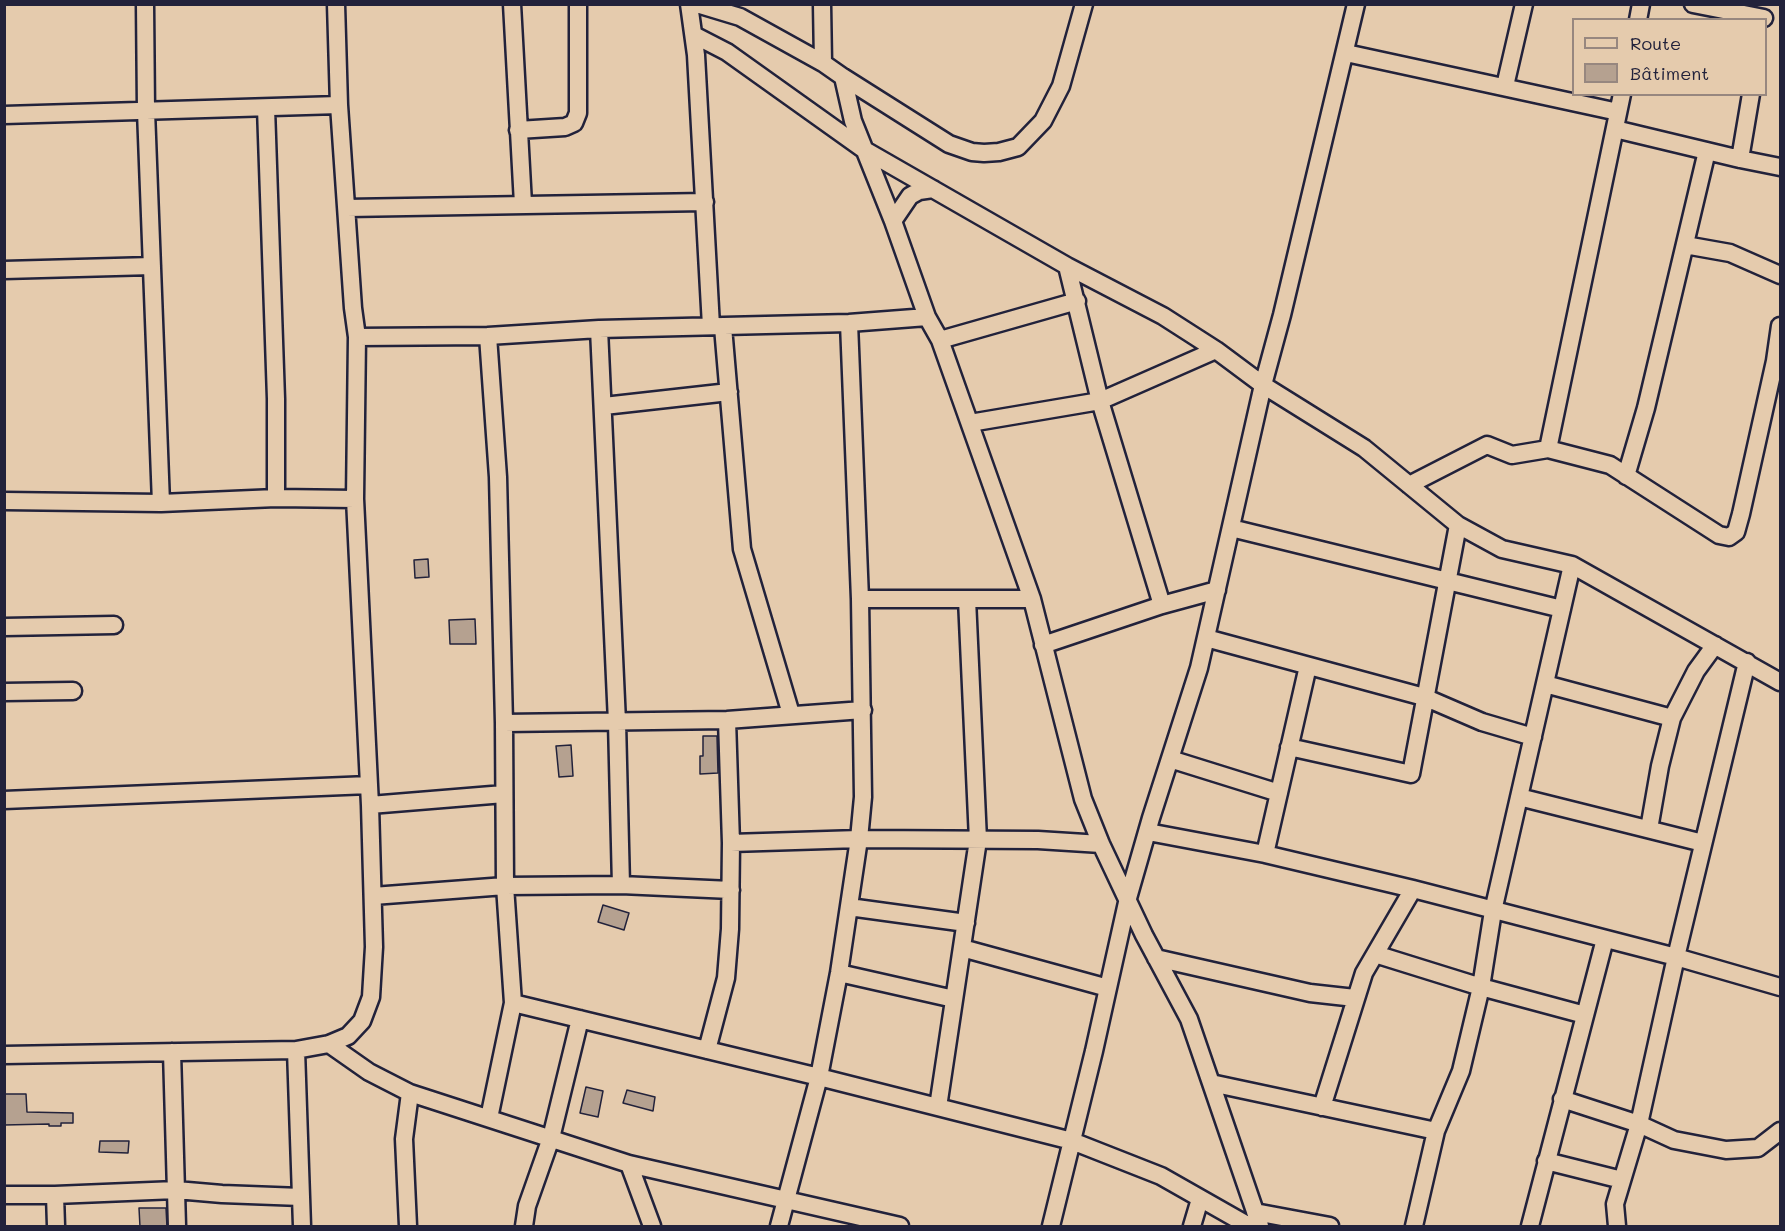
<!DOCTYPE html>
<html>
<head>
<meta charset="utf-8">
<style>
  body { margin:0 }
  #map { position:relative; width:1785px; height:1231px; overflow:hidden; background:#e5cbad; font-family:Mali,sans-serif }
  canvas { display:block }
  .frame { position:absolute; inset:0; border:6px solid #22223b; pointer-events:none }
  .legend { position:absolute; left:1572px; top:18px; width:195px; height:78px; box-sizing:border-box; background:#e5cbad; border:2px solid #97877f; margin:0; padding:8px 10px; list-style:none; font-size:18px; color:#22223b }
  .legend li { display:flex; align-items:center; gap:12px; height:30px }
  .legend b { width:30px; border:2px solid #97877f }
</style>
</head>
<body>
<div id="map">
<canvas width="1785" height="1231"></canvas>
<div class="frame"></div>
<ul class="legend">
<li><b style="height:8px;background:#e5cbad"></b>Route</li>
<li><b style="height:16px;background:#b5a190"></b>Bâtiment</li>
</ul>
</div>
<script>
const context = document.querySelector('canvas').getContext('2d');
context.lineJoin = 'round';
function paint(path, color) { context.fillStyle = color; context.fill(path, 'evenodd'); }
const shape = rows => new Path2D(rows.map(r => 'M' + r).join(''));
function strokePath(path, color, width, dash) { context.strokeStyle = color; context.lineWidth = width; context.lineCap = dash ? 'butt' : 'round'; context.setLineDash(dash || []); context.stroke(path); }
const building = shape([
  [428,559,429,577,415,578,414,560,428,559],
  [475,619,476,644,450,644,449,620,475,619],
  [703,736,717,736,718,773,700,774,700,756,703,756,703,736],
  [571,745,573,776,559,777,556,746,571,745],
  [603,905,629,913,624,930,598,922,603,905],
  [586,1087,603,1091,598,1117,580,1113,586,1087],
  [627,1090,655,1097,653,1111,623,1103,627,1090],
  [4,1094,26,1094,27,1112,73,1113,73,1123,61,1123,61,1126,49,1126,49,1124,4,1125,4,1094],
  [100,1141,129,1141,128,1153,99,1152,100,1141],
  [139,1208,166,1208,167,1227,140,1227,139,1208]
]);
paint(building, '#b5a190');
strokePath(building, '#22223b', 1.5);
const minor = shape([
  [145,4,146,111,161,503],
  [512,4,523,204],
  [689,4,696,55,711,326],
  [697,4,740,17,823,63,843,77,949,144,972,152,984,153,999,152,1018,147,1043,121,1061,86,1084,4],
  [822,4,823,63],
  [1693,4,1764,18],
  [1638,20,1641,4],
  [694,35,727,52,863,149,1067,266,1100,401,1162,605],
  [1346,53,1618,112],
  [843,77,853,121,893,221,927,317,940,340,1032,599,1083,799,1101,844,1144,935,1189,1019,1260,1226],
  [1505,86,1524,4],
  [266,108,276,399,276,498],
  [4,115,339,105],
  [1615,129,1740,159,1780,167],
  [518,130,565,127,574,123,578,113,578,4],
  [1740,159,1751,94],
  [347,208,705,202],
  [893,221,910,196,919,191,933,189],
  [1685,245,1730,253,1780,275],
  [1067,266,1163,316,1216,350,1263,385,1364,448,1458,525,1502,549,1572,565,1780,682],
  [4,270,152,266],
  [723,327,742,549,791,714],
  [599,329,617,722,621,885],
  [488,336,498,477,504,723,505,886,513,1003,489,1118],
  [357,337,488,336,599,329,849,323,927,317],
  [940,340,1077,301],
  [604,406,729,392],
  [970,423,1100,401,1216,350],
  [1548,449,1622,94],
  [1626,476,1646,408,1707,151],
  [1409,485,1487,445,1512,455,1548,449,1610,465,1719,535,1729,537,1736,532,1741,514,1775,361,1780,326],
  [4,501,161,503,276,498,355,499],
  [1231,528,1562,609],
  [860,599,1032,599],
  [4,627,114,625],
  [1206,638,1424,697,1482,722,1533,737],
  [1043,645,1162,605,1217,590],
  [1545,684,1672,718],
  [4,692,73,691],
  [504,723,727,720,863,710],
  [1289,747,1411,774,1458,525],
  [1170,759,1279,793],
  [1519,797,1703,843],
  [4,800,369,785],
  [370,805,504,794],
  [1649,829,1660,766,1672,718,1696,671,1715,645],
  [1148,832,1265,854,1413,889,1676,957,1780,987],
  [731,843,859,839,1038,840,1101,844],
  [1265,854,1308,666],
  [373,896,505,886,621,885,731,890],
  [849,907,966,923],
  [962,948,1108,988],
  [1375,954,1481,987,1585,1015],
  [1156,958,1310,993,1355,998],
  [839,973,954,999],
  [513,1003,819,1077,1072,1141,1161,1176,1249,1226],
  [329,1044,369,1072,410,1093,629,1164,900,1226],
  [296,1050,302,1226],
  [707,1050,726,978,730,929,731,843,727,720],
  [172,1052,177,1226],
  [4,1055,296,1050,329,1044,348,1036,362,1021,371,997,374,947,370,805,355,499,357,337,353,308,339,105,336,4],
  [1211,1083,1436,1131],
  [1562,1099,1639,1124,1674,1140,1726,1150,1758,1148,1780,1131],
  [938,1107,978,840,967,599],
  [1322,1107,1364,973,1413,889],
  [1546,1161,1622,1180],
  [629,1164,652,1226],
  [4,1195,55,1195,176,1190,222,1194,301,1197],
  [55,1195,56,1226],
  [1255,1212,1330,1226],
  [408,1226,404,1139,410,1093],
  [524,1226,527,1206,551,1138,580,1019],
  [779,1226,819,1077,839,973,859,839,863,797,860,599,849,323],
  [1051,1226,1094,1051,1128,898,1151,818,1199,668,1263,385,1282,315,1356,4],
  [1192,1226,1200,1199],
  [1414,1226,1436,1131,1461,1071,1481,987,1493,911,1572,565],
  [1530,1226,1605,939],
  [1617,1226,1615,1204,1639,1124,1676,957,1747,662]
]);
strokePath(minor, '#22223b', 21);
strokePath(minor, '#e5cbad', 16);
</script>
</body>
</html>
